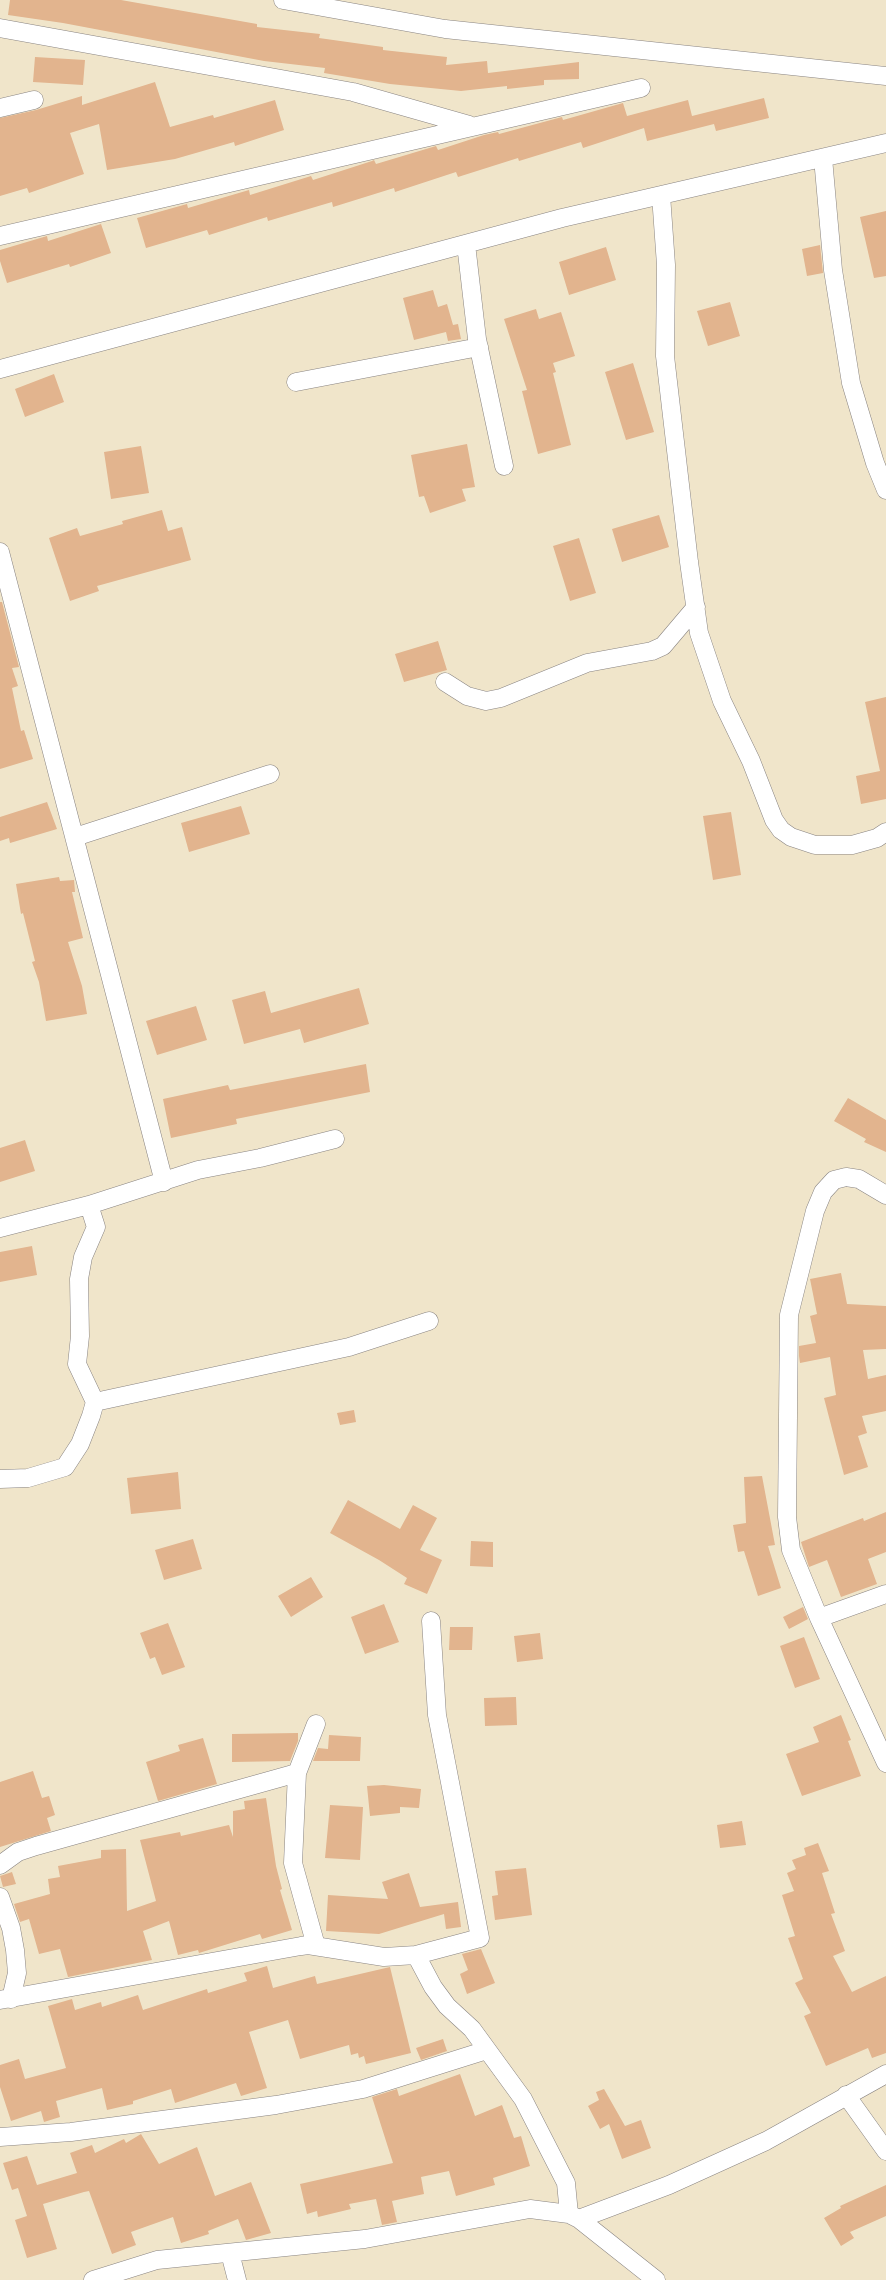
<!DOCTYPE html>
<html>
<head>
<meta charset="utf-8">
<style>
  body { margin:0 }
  canvas { display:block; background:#f0e5ca }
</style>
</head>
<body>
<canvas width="886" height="2280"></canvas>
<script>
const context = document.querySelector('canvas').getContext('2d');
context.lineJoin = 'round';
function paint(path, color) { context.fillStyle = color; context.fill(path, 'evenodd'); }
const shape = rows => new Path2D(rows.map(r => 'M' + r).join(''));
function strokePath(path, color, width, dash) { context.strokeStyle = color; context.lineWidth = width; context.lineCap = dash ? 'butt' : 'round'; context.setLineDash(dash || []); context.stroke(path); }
paint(shape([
  [10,0,121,0,257,24,257,27,320,34,319,38,383,47,383,50,447,57,446,65,487,61,488,73,579,62,579,79,544,80,544,85,507,89,507,86,461,91,390,84,324,73,325,68,264,61,63,23,8,15],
  [35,57,85,60,83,85,33,82],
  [155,82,170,127,213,115,214,118,275,100,284,130,235,146,234,142,175,159,107,170,99,124,70,133,84,174,29,193,27,188,0,196,0,118,36,110,82,96,82,105],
  [764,98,769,118,716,131,714,124,647,141,644,128,583,148,581,142,519,161,518,158,458,177,456,172,395,192,394,188,333,207,332,202,268,221,267,217,209,235,207,230,146,248,137,218,187,204,188,208,249,190,250,195,311,176,313,180,372,161,374,160,376,164,436,146,438,150,484,135,498,132,499,134,562,117,563,120,623,103,627,116,688,100,692,116],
  [886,211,886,276,874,278,860,217],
  [101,224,111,253,70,267,69,264,7,283,0,261,0,250,47,236,48,241],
  [820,245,823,273,807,276,802,249],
  [606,247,616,280,569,295,559,262],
  [433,290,438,307,447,304,453,325,458,324,461,339,448,341,446,332,414,340,403,298],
  [730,302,740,336,708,346,697,311],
  [536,309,539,319,561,312,575,356,553,363,556,372,553,373,571,445,538,454,522,391,527,390,504,319],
  [633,363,654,432,626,440,605,372],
  [54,374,64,402,25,417,15,389],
  [467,444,475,487,462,489,466,501,430,513,424,496,419,497,411,455],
  [141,446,149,493,111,499,104,452],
  [162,510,168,531,182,527,191,560,97,586,99,591,70,601,49,538,77,528,80,536,123,524,122,521],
  [659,515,669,547,622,562,612,529],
  [579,538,596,593,570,601,553,546],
  [0,602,2,602,19,667,12,668,18,686,12,688,21,731,24,730,33,759,0,769],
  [438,641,447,670,404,682,395,654],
  [886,697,886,799,861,804,856,776,880,771,865,702],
  [47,802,57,829,10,843,9,838,0,841,0,817],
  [241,806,250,834,189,852,181,823],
  [731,812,741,875,713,880,703,816],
  [59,877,60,881,74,880,75,892,72,892,83,938,68,942,82,986,87,1014,46,1021,39,982,32,962,35,961,23,913,21,914,16,884],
  [359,988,369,1024,304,1043,300,1029,244,1044,232,1000,265,991,271,1013],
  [196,1006,207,1040,157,1055,146,1021],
  [366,1064,370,1092,236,1119,237,1124,171,1138,163,1099,228,1085,230,1090],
  [848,1098,886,1120,886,1152,864,1142,866,1139,834,1121],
  [25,1140,35,1171,0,1182,0,1148],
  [32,1246,37,1275,0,1282,0,1252],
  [841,1273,847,1304,886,1306,886,1349,863,1350,868,1379,886,1375,886,1411,862,1416,867,1433,858,1436,868,1467,844,1475,824,1398,836,1395,830,1357,800,1363,799,1356,799,1346,816,1343,810,1316,817,1314,810,1279],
  [354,1410,356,1422,340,1425,337,1413],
  [178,1472,181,1509,131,1514,127,1478],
  [762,1476,775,1545,768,1546,781,1588,758,1596,744,1551,738,1552,733,1525,746,1523,744,1477],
  [348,1500,400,1529,413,1505,437,1518,420,1550,442,1560,427,1594,404,1584,407,1578,379,1560,330,1533],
  [886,1512,886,1552,868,1559,877,1584,841,1597,827,1560,809,1567,801,1542,863,1518,864,1521],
  [193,1539,202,1569,164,1580,155,1550],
  [471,1541,493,1542,493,1567,470,1566],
  [311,1577,323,1597,291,1617,278,1596],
  [384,1604,399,1642,365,1654,351,1617],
  [803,1607,808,1619,789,1629,783,1617],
  [168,1623,185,1667,162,1675,155,1657,150,1659,140,1633],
  [450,1627,473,1627,472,1650,449,1650],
  [540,1633,543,1659,517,1662,514,1636],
  [804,1637,820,1679,795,1688,780,1646],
  [516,1697,517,1725,485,1726,484,1698],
  [841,1715,851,1740,848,1741,861,1776,802,1796,786,1754,819,1742,813,1727],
  [298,1733,298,1741,290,1761,232,1762,232,1734],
  [329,1735,361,1737,360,1761,313,1761,318,1748,328,1749],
  [203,1738,217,1784,158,1801,146,1762,180,1751,178,1745],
  [33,1771,42,1798,49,1796,55,1815,47,1818,51,1831,0,1847,0,1782],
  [384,1785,421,1789,419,1808,400,1807,400,1813,370,1816,367,1786],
  [266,1798,276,1866,282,1889,280,1890,292,1930,262,1939,260,1934,199,1953,198,1950,178,1955,169,1921,143,1931,152,1960,68,1977,60,1949,39,1954,29,1919,20,1922,14,1904,50,1894,48,1879,60,1877,58,1866,101,1858,101,1850,126,1849,127,1911,156,1901,140,1840,180,1832,181,1836,229,1825,233,1837,233,1811,245,1809,244,1801],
  [330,1805,363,1807,360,1860,325,1858],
  [742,1821,746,1845,720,1848,717,1825],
  [818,1843,829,1871,822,1873,835,1913,831,1914,845,1951,833,1956,852,1992,886,1976,886,2053,872,2058,868,2048,826,2066,804,2016,811,2013,795,1983,803,1979,788,1938,795,1936,782,1895,794,1891,787,1873,796,1869,792,1860,806,1855,804,1848],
  [526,1868,532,1915,495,1920,492,1896,498,1895,495,1871],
  [12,1872,16,1884,3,1887,0,1876],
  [409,1873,420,1907,458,1902,461,1927,446,1929,444,1914,379,1934,326,1931,328,1895,388,1899,382,1882],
  [481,1949,495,1983,467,1994,460,1974,468,1970,462,1954],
  [267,1966,273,1988,315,1976,317,1984,390,1967,411,2053,366,2064,364,2056,359,2058,358,2053,351,2055,349,2045,300,2059,288,2020,249,2032,267,2088,241,2096,236,2083,175,2103,171,2089,133,2101,133,2104,107,2110,102,2088,56,2101,60,2117,44,2122,41,2111,11,2121,0,2087,0,2065,19,2059,25,2079,66,2068,48,2006,72,1999,75,2010,101,2002,102,2007,138,1995,143,2010,207,1989,208,1993,247,1981,244,1973],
  [443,2039,447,2051,421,2060,416,2048],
  [460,2074,475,2116,502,2105,514,2138,521,2136,530,2166,493,2178,495,2185,456,2196,449,2171,421,2177,424,2194,392,2201,397,2222,382,2225,376,2199,349,2204,351,2209,318,2217,317,2211,307,2214,300,2184,393,2163,372,2097,397,2089,399,2096],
  [604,2089,625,2126,641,2120,651,2148,622,2159,609,2124,600,2129,588,2106,599,2100,596,2092],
  [141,2134,159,2164,197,2147,215,2196,251,2182,271,2233,246,2240,238,2219,208,2231,209,2234,181,2243,173,2217,131,2232,136,2245,112,2254,89,2191,84,2192,43,2204,57,2249,27,2258,15,2220,27,2216,18,2188,12,2190,3,2163,27,2156,37,2185,77,2173,70,2153,92,2145,95,2153,124,2139,126,2143],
  [886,2185,886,2216,850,2232,854,2238,841,2246,824,2218,841,2208,840,2206]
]), '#e2b48e');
const street = shape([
  [283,0,445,29,886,76],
  [0,28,353,92,469,125],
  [0,108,34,100],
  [823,158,833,270,851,383,875,463,886,490],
  [661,195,666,265,665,356,689,562,699,633,722,701,751,761,774,820,781,830,791,837,815,845,852,845,877,838,886,832],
  [0,236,641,88],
  [466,244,477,339,504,466],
  [0,369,562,218,886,143],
  [296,382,479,347],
  [0,552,164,1182],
  [445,682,467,696,486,701,501,698,587,663,652,651,663,646,696,607],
  [75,837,270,774],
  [886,1195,859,1179,846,1177,834,1180,823,1192,815,1211,789,1315,787,1517,791,1550,819,1618,886,1763],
  [0,1228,89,1205,198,1170,260,1158,335,1139],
  [95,1402,349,1347,429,1321],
  [0,1479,28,1478,65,1467,80,1444,91,1416,95,1402,77,1364,80,1336,79,1279,83,1257,96,1227,89,1205],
  [819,1618,886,1594],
  [0,1865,18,1852,36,1846,297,1773],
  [0,1897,11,1928,15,1950,17,1973,11,1999],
  [316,1946,293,1863,297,1773,316,1724],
  [416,1955,433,1987,447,2006,472,2029,523,2099,566,2183,569,2214],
  [0,2000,301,1946,308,1945,384,1957,416,1955,480,1938,437,1715,431,1621],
  [846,2095,886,2151],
  [0,2137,71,2132,276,2105,363,2089,487,2050],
  [579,2219,669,2185,766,2141,886,2074],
  [230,2253,237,2280],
  [93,2280,157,2260,365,2239,530,2209,569,2214,579,2219,656,2280]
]);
strokePath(street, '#898482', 19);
strokePath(street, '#fff', 18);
</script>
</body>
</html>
